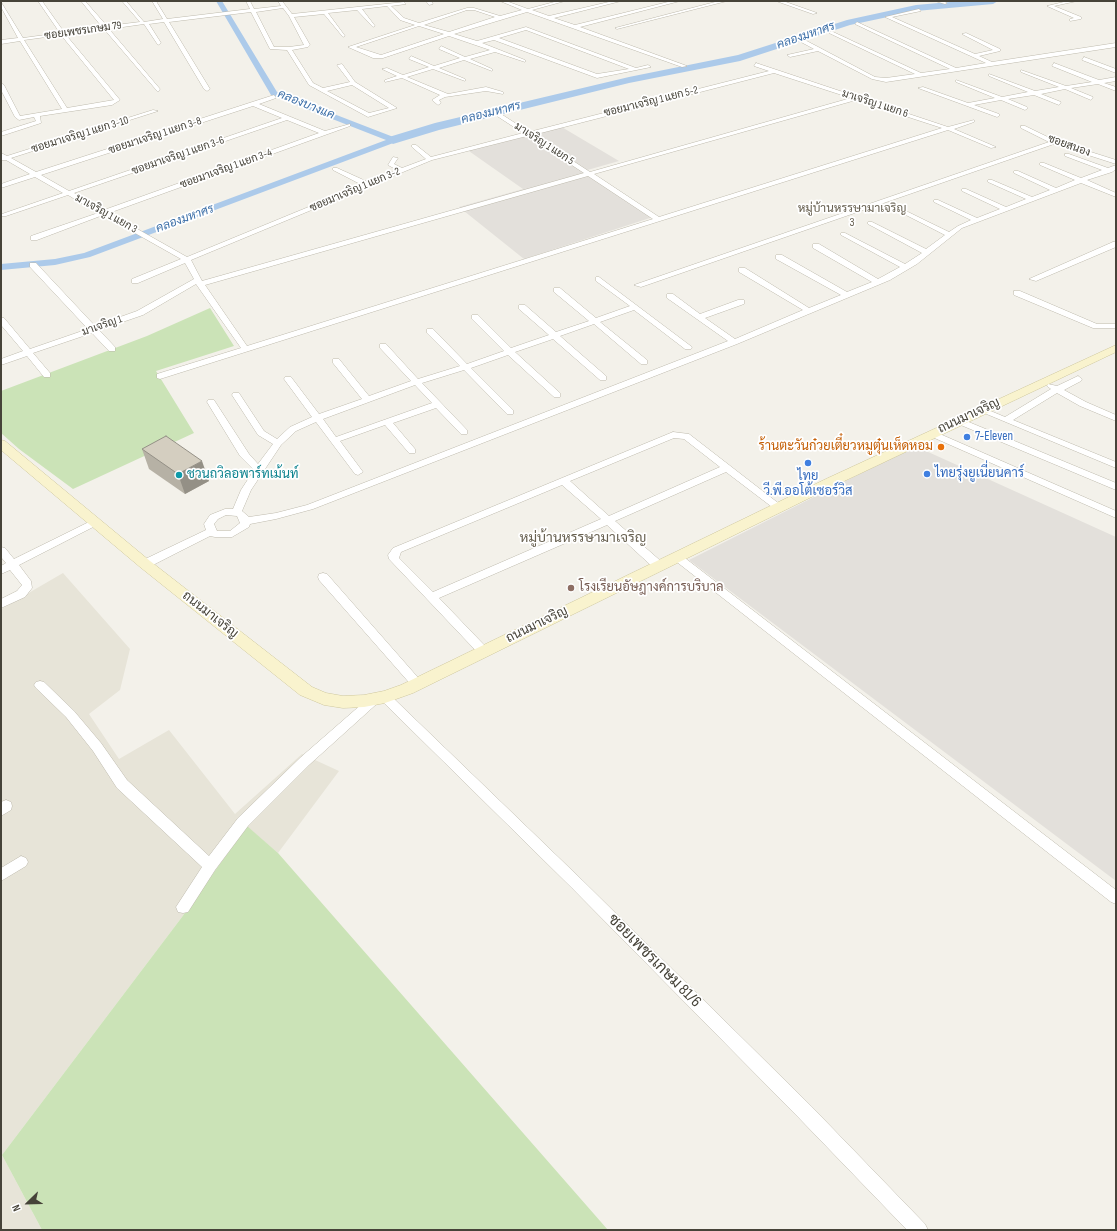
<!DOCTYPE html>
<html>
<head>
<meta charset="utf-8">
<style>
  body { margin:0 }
  #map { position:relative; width:1117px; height:1231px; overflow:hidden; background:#f3f1ea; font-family:"Sofia Sans Condensed",sans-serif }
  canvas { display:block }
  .frame { position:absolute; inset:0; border:2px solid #464339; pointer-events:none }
  .north { position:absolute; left:8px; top:1183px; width:40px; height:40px; -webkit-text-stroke:3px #fff; paint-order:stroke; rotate:247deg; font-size:11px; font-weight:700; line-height:16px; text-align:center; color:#464339 }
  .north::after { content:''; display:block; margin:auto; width:14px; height:18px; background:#464339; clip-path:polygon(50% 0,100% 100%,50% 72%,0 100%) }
</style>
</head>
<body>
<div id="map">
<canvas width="1117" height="1231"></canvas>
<div class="frame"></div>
<div class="north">N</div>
</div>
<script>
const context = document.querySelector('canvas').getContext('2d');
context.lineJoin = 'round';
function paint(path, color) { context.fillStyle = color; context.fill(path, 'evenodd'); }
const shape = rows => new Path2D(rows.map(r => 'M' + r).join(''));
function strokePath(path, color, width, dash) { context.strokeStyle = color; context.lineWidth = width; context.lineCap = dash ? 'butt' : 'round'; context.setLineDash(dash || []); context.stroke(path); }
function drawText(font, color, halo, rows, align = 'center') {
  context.font = font + ' "Sofia Sans Condensed",Sarabun,sans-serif'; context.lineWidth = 3.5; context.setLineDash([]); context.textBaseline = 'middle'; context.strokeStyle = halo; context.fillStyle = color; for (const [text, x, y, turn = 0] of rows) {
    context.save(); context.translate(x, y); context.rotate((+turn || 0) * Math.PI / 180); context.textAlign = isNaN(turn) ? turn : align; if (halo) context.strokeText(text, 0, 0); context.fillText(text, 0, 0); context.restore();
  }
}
paint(shape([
  [63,573,130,649,120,690,89,714,119,759,169,730,235,814,302,754,339,771,278,853,247,827,182,917,2,1155,42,1230,1,1230,1,609]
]), '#e7e4d8');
paint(shape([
  [560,126,619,161,584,171,653,217,524,259,459,207,523,189,466,149],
  [915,446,1116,537,1116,881,689,560]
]), '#e3e0db');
paint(shape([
  [210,308,234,346,156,371,194,433,73,489,19,449,1,433,1,391,147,336],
  [247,826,278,853,608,1230,42,1230,2,1155,182,917]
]), '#cbe3b7');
paint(shape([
  [216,1,222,1,277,92,396,138,396,142,90,257,55,265,1,270,1,264,55,259,84,253,386,140,271,95,216,1]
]), '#accaea');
paint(shape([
  [961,1,998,1,993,4,916,11,850,25,740,61,629,83,439,130,393,144,387,140,389,137,435,123,629,77,738,55,847,20,916,5,961,1]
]), '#accaea');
const minor = shape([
  [38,1,42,1,64,32,102,27,81,1,85,1,107,26,140,22,122,1,126,1,144,22,163,19,152,1,156,1,167,19,250,9,246,1,250,1,254,9,281,6,278,1,282,1,292,14,404,2,406,4,391,6,404,18,419,23,467,8,474,8,500,16,522,10,500,1,506,1,528,9,558,1,565,1,532,10,549,16,613,1,621,1,554,18,575,25,672,1,680,1,580,27,687,66,682,67,527,12,454,34,477,41,526,27,636,68,648,65,651,67,597,78,494,40,482,43,525,60,525,62,495,52,470,59,492,69,492,71,464,60,439,68,465,79,465,81,433,69,407,77,448,94,486,87,503,92,503,94,486,91,445,97,439,100,441,103,438,105,432,100,440,95,402,78,385,82,385,80,397,76,382,69,387,68,403,75,429,67,409,59,411,56,434,66,460,58,439,49,441,46,465,57,490,50,449,36,383,58,373,58,348,47,415,25,400,20,387,6,362,9,375,26,373,27,357,10,328,13,345,36,343,37,324,14,294,17,310,45,308,47,292,50,313,83,323,88,350,82,337,65,342,64,355,82,397,108,368,117,309,85,287,50,270,49,251,12,169,22,210,89,207,91,204,89,164,22,149,24,161,43,158,45,144,24,109,29,160,89,158,92,104,29,66,35,120,100,112,105,40,116,41,123,1,136,1,132,36,121,34,117,19,120,15,117,1,90,1,83,4,85,20,116,62,109,20,41,1,44,1,40,18,38,1,7,1,2,23,38,60,33,38,1],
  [283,8,289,16,304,45,289,47,274,47,256,12,283,8],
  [467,10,474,10,495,17,449,32,424,25,467,10],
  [419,26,444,34,381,55,356,47,419,26],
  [526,30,629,69,597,74,499,38,526,30],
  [61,35,114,100,67,108,24,40,61,35],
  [352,85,389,108,369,113,327,91,352,85],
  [426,1,431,1,433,4,429,5,426,1],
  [719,1,727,1,617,29,615,28,719,1],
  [776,1,783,1,817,13,813,14,776,1],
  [935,1,943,1,947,3,945,4,935,1],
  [1068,1,1077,1,1054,6,1081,17,1081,19,1070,21,1070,19,1074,18,1047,6,1068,1],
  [919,9,921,11,892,17,975,54,993,50,962,34,966,33,1000,49,1000,51,979,56,992,62,1116,43,1116,47,886,82,872,79,818,51,790,57,787,55,814,49,801,42,803,39,875,77,886,78,915,74,829,33,831,31,921,73,950,69,855,24,857,22,956,68,986,63,885,17,919,9],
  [1084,57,1116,69,1116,73,1082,60,1084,57],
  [756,63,948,127,974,120,974,122,954,129,996,147,991,148,948,130,160,379,157,378,157,374,241,348,196,284,143,315,99,330,115,347,115,351,109,351,92,333,33,353,50,373,50,377,44,377,27,356,1,365,1,359,23,351,1,325,1,318,4,318,30,349,88,329,30,267,30,263,36,263,95,326,137,311,194,279,185,263,138,283,132,283,132,279,181,259,103,215,37,240,31,240,31,236,98,213,68,195,6,216,2,216,2,214,63,193,35,177,1,188,1,184,30,174,6,160,1,160,1,153,7,156,153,110,158,111,11,158,36,172,274,95,276,98,259,104,325,131,350,124,350,126,109,213,187,257,362,185,333,170,333,168,337,168,368,182,397,170,388,165,393,157,398,158,394,164,402,168,426,159,412,147,412,145,416,145,431,157,523,133,497,116,497,114,501,114,529,132,769,71,754,66,756,63],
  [774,73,851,98,590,172,533,135,774,73],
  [856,100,942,128,659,217,594,174,856,100],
  [253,106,282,118,69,191,41,175,253,106],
  [287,120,319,133,104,210,74,193,287,120],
  [527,136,584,173,202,281,191,260,432,160,527,136],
  [588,176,653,219,247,346,205,285,588,176],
  [1054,63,1099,80,1116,77,1116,81,1104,83,1116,87,1116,91,1098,84,1071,88,1093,97,1091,100,1065,89,1041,94,1061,102,1059,105,1034,95,1008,99,1027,107,1028,108,1025,110,1001,100,974,105,999,114,999,116,997,117,918,88,923,87,968,103,995,98,956,82,956,80,1002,97,1028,92,989,76,989,74,1035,91,1059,87,1021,72,1021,70,1066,86,1092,82,1052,66,1054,63],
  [1021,126,1025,126,1056,141,1116,160,1116,164,1054,144,641,287,634,285,1049,142,1021,128,1021,126],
  [1065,154,1069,154,1108,168,1116,165,1116,169,1112,172,1087,180,1116,193,1116,197,1081,183,962,228,917,264,890,280,737,344,313,509,276,519,250,524,249,527,232,537,215,537,210,536,149,567,141,567,140,564,141,561,206,530,204,524,210,515,225,509,233,509,241,490,254,470,240,456,207,402,208,400,214,400,249,454,258,464,273,444,258,435,232,395,233,393,239,393,264,431,277,439,290,427,312,417,284,379,285,377,291,377,319,414,362,399,333,363,333,359,339,359,369,396,411,381,380,348,380,344,386,344,418,379,460,366,427,333,427,329,433,329,467,364,504,351,472,319,472,315,478,315,511,348,549,335,519,309,519,305,525,305,556,332,589,321,554,292,554,288,560,288,596,318,630,306,596,281,596,277,599,277,692,347,691,349,685,349,634,310,600,322,647,360,647,364,641,364,594,324,560,336,606,376,606,380,600,380,553,339,515,352,560,393,560,397,554,397,508,355,471,368,513,410,513,414,507,414,464,370,422,383,467,430,467,434,461,434,436,408,393,423,415,449,415,453,409,453,385,425,340,441,363,472,358,475,355,474,316,422,296,431,281,445,251,490,242,511,249,517,276,513,307,505,728,341,667,298,667,294,673,294,700,314,738,300,744,300,744,304,705,318,735,339,803,310,739,272,739,268,745,268,809,308,841,295,776,259,776,255,782,255,847,292,872,282,813,248,813,244,819,244,878,279,900,267,841,235,841,233,845,233,905,264,922,253,868,224,868,222,872,222,926,249,945,235,902,213,902,211,906,211,949,232,958,226,971,220,934,202,934,200,938,200,977,218,1000,209,962,191,962,189,966,189,1006,207,1026,199,988,182,988,180,992,180,1032,197,1050,190,1014,173,1014,171,1018,171,1056,188,1075,180,1040,165,1040,163,1044,163,1081,178,1102,170,1065,156,1065,154],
  [415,385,432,403,336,437,323,419,415,385],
  [226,515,237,516,240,523,230,531,217,531,214,524,218,519,226,515],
  [1113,242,1116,242,1116,247,1036,281,1029,279,1113,242],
  [1014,291,1020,291,1097,324,1116,324,1116,328,1093,328,1014,295,1014,291],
  [1078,376,1082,379,1081,381,1064,390,1086,402,1116,415,1116,421,1080,406,1057,393,1013,420,1116,462,1116,468,977,410,981,407,1005,417,1051,389,1047,386,1048,384,1057,386,1078,376],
  [959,418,1116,483,1116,490,956,423,956,419,959,418],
  [933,431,1116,511,1116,518,930,436,930,432,933,431],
  [673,432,689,434,782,506,784,508,782,510,776,510,726,472,615,521,663,563,664,566,663,569,655,569,607,525,439,598,487,648,489,651,487,654,483,655,479,654,389,559,388,555,393,548,673,432],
  [674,438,684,439,720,467,609,516,570,481,674,438],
  [562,485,601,519,433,592,399,558,401,552,562,485],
  [95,519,99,520,100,522,99,524,19,565,31,581,32,588,25,597,1,608,1,599,17,591,22,585,10,570,1,574,1,566,6,563,1,557,1,547,5,548,14,559,95,519],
  [677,553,681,555,1116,890,1116,904,1111,902,673,559,672,557,677,553],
  [323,573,327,574,421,681,423,684,421,687,413,687,319,580,318,577,319,574,323,573],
  [40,681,44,682,74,711,101,743,127,780,209,856,238,818,301,757,371,696,375,694,379,696,385,692,389,694,582,880,811,1106,925,1224,928,1230,907,1230,799,1118,572,888,381,700,309,765,248,826,215,870,188,912,183,913,178,912,176,907,202,867,117,788,93,751,66,717,36,688,34,685,36,682,40,681],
  [6,800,11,802,12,806,11,810,1,816,1,802,6,800],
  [21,856,26,858,28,862,26,866,1,881,1,868,21,856]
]);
const secondary = shape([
  [1116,345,1116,352,838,484,413,693,385,703,364,707,343,708,324,705,300,695,140,567,1,450,1,440,5,441,150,561,312,687,326,693,343,696,364,695,384,691,401,685,828,478,1116,345]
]);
strokePath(minor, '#bebaad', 1);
strokePath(secondary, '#cec79e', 1);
paint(minor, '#fff');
paint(secondary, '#f9f3ce');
paint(shape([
  [142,449,209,481,185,494,149,469]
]), '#b6b1a5');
paint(shape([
  [202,461,209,481,185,494,178,474]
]), '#949086');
const building = shape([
  [166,436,202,461,178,474,142,449,166,436]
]);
paint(building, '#d4cec0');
strokePath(building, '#949086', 1);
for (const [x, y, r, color] of [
  [967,437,4,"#3f7fe0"],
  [941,447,4,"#e8710a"],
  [808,463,4,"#3f7fe0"],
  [927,474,4,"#3f7fe0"],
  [179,475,4,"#0f9aa8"],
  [571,588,4,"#8d6e63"]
]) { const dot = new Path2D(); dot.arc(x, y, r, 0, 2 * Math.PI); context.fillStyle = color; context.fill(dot); strokePath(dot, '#fff', 1.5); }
drawText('11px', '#464339', '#fff', [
  ["ซอยเพชรเกษม 79",83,31,-8],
  ["ซอยมาเจริญ 1 แยก 5-2",651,102,-14],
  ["มาเจริญ 1 แยก 6",875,104,18],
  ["ซอยมาเจริญ 1 แยก 3-10",80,135,-17],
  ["ซอยมาเจริญ 1 แยก 3-8",155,136,-18],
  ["มาเจริญ 1 แยก 5",544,144,33],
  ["ซอยสนอง",1069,146,20],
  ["ซอยมาเจริญ 1 แยก 3-6",178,156,-19],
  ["ซอยมาเจริญ 1 แยก 3-4",226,169,-20],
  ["ซอยมาเจริญ 1 แยก 3-2",355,190,-23],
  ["มาเจริญ 1 แยก 3",106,214,29],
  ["มาเจริญ 1",102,326,-19]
]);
drawText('italic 12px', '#3c6fa8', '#fff', [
  ["คลองมหาศร",806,36,-19],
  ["คลองบางแค",306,105,22],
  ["คลองมหาศร",491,113,-14],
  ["คลองมหาศร",185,219,-20]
]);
drawText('12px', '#686151', '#fff', [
  ["หมู่บ้านหรรษามาเจริญ",852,209],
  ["3",852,223]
]);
drawText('13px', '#464339', '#fff', [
  ["ถนนมาเจริญ",969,416,-25],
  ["ถนนมาเจริญ",210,615,38],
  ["ถนนมาเจริญ",537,625,-26]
]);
drawText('13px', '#366cbe', '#fff', [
  ["7-Eleven",975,437],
  ["ไทยรุ่งยูเนี่ยนคาร์",935,474],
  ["ไทย",808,477,"center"],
  ["วี.พี.ออโต้เซอร์วิส",808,492,"center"]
], 'left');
drawText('13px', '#c56008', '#fff', [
  ["ร้านตะวันก๋วยเตี๋ยวหมูตุ๋นเห็ดหอม",933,447]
], 'right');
drawText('13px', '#0d838f', '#fff', [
  ["ชวนถวิลอพาร์ทเม้นท์",187,475]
], 'left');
drawText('13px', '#785e54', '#fff', [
  ["โรงเรียนอัษฎางค์การบริบาล",579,588]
], 'left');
drawText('14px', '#686151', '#fff', [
  ["หมู่บ้านหรรษามาเจริญ",583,538]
]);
drawText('16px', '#464339', '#fff', [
  ["ซอยเพชรเกษม 81/6",654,961,45]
]);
</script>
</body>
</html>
